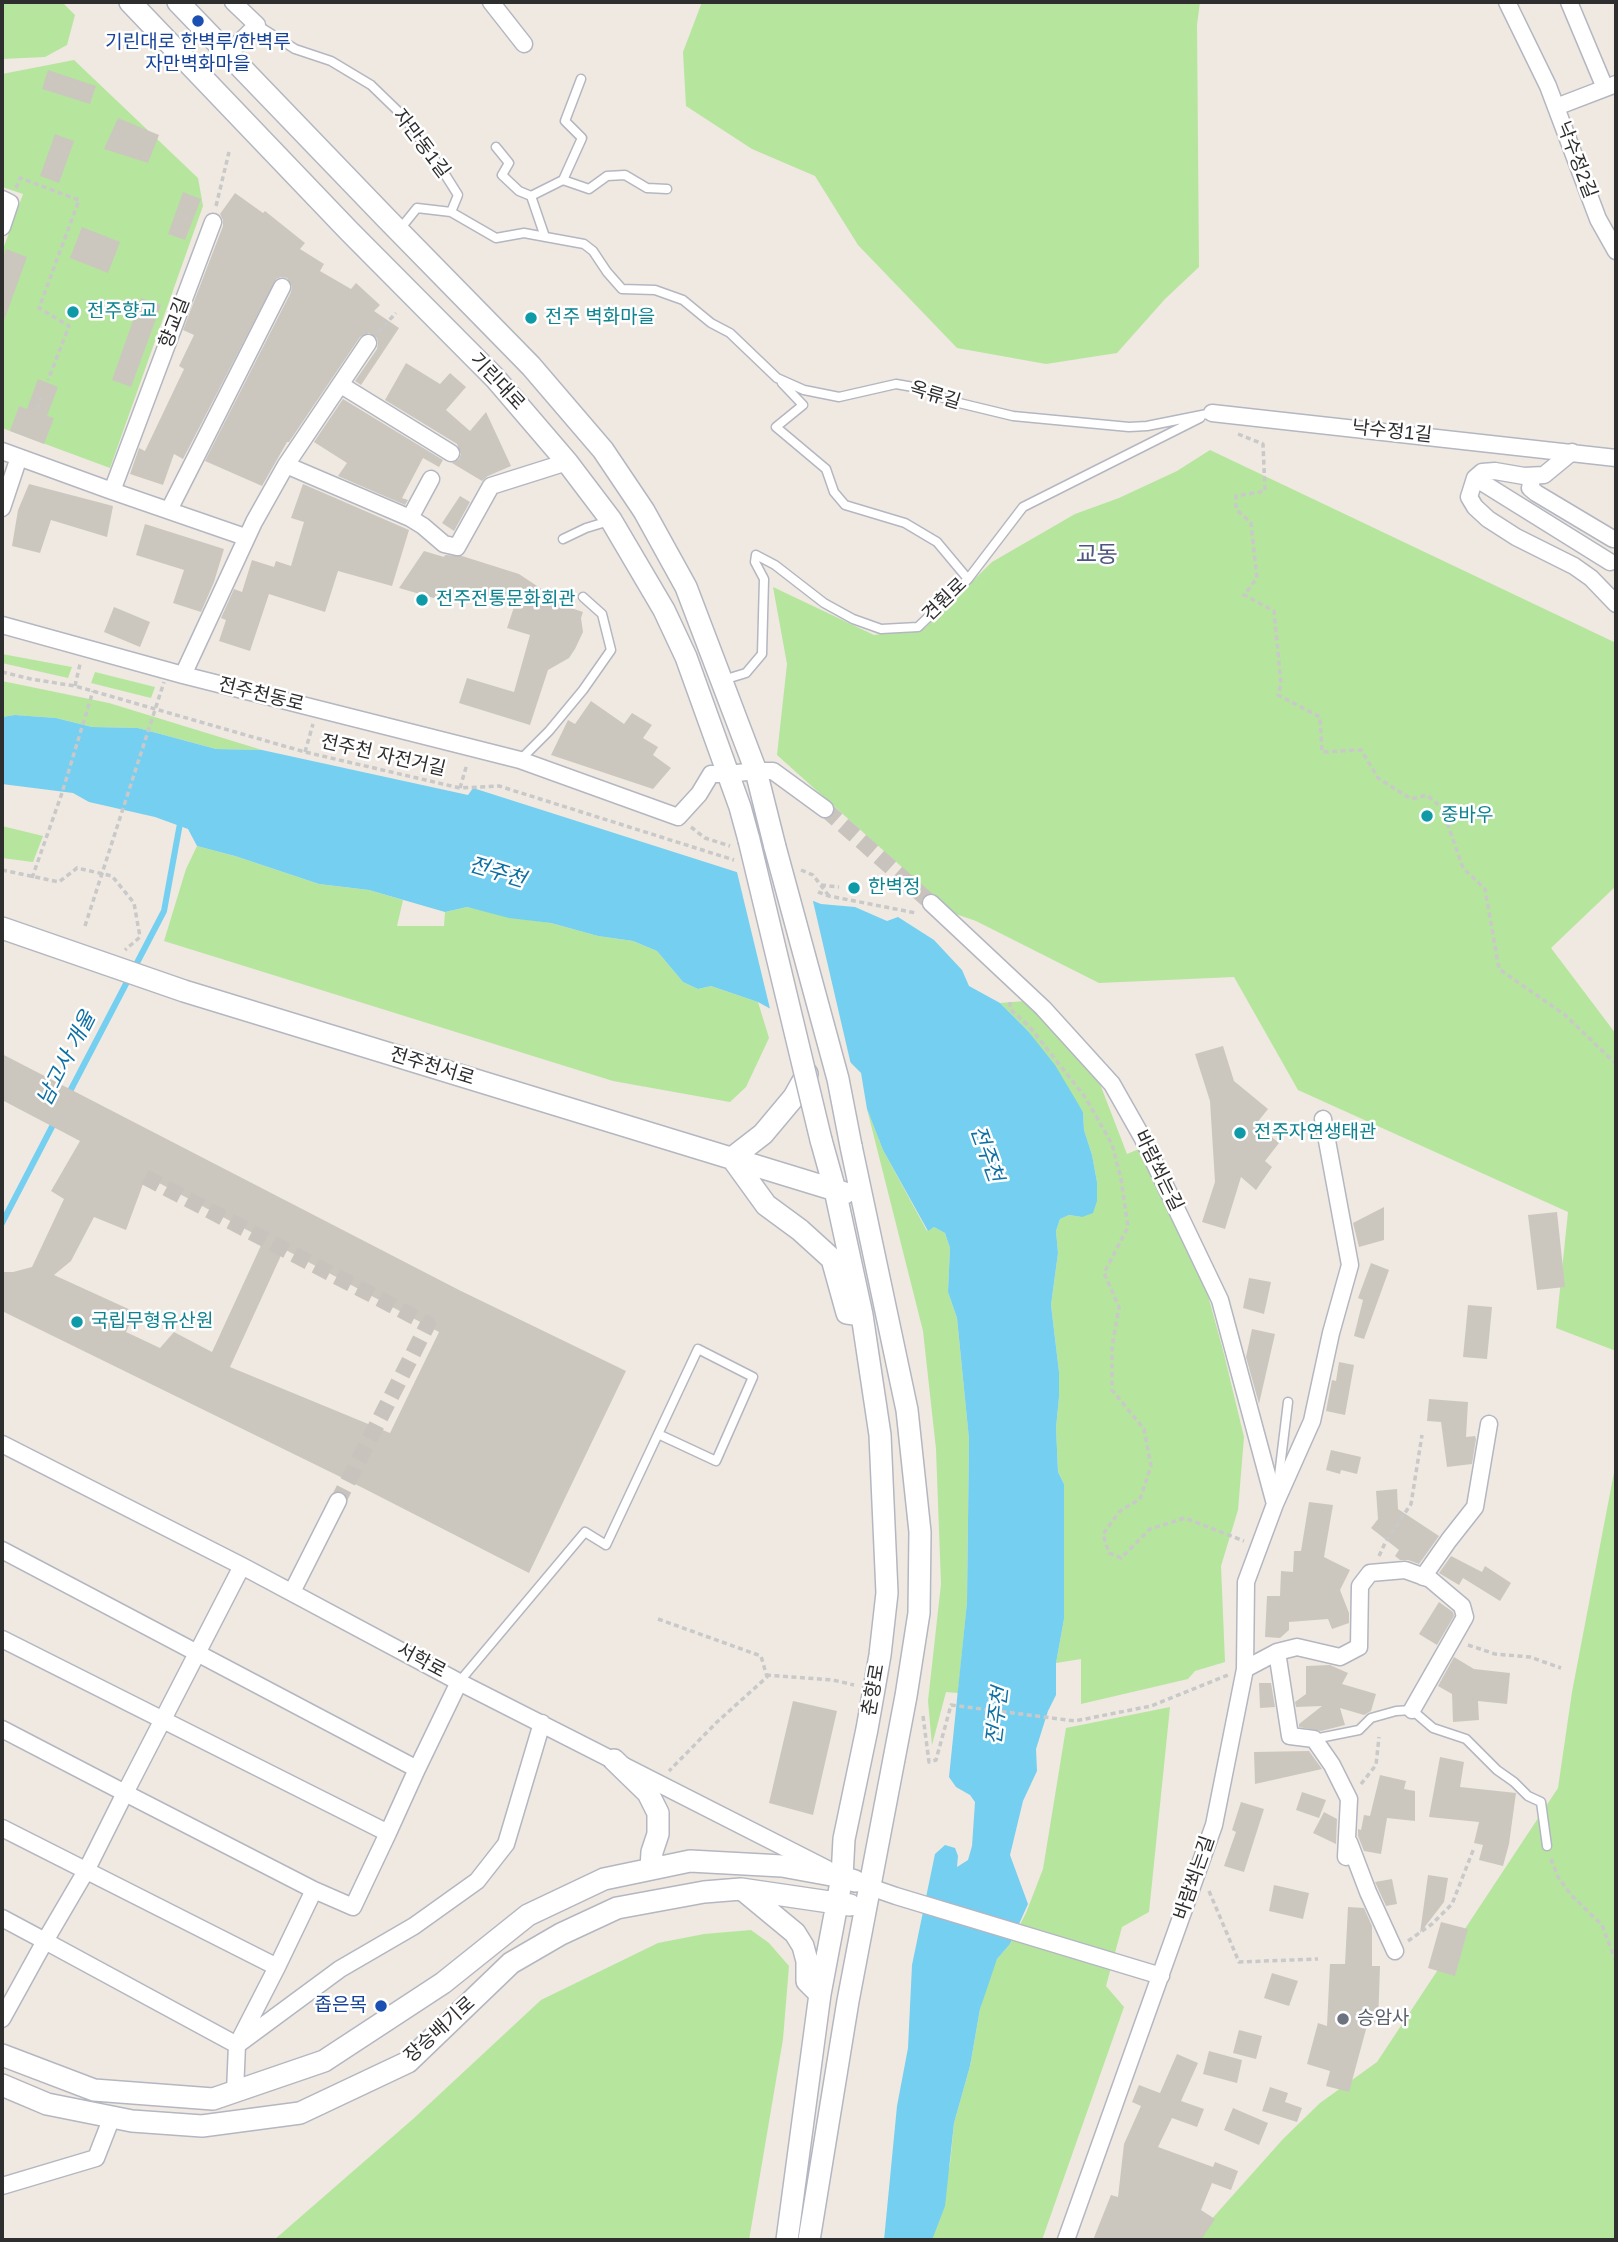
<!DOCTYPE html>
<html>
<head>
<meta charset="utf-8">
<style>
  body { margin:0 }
  #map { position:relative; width:1618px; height:2242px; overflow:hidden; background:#efe9e1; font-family:Arial,sans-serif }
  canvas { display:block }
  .frame { position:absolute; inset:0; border:4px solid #2e2e2e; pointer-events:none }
</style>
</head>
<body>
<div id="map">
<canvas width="1618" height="2242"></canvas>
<div class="frame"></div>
</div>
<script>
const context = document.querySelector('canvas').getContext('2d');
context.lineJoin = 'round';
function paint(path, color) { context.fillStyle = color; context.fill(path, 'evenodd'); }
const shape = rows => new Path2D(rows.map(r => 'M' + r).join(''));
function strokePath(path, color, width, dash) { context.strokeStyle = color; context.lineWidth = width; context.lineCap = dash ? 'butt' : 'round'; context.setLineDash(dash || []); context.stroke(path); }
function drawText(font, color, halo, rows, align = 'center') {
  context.font = font + ' Arial,"Noto Sans KR",sans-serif'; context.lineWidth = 5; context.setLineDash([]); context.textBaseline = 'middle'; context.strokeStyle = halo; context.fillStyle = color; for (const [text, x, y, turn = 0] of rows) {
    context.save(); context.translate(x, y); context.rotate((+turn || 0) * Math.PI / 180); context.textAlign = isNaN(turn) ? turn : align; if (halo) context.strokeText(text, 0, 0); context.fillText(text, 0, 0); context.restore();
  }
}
paint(shape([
  [2,2,62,2,75,15,67,45,45,57,2,59],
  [702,2,1200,2,1197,25,1199,267,1165,299,1117,353,1046,364,957,348,858,245,815,176,752,149,686,106,683,52],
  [74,60,198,178,203,206,110,468,2,428,2,252,23,194,2,187,2,74],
  [1210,450,1614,642,1616,648,1616,886,1551,948,1616,1034,1616,1351,1556,1328,1568,1212,1298,1090,1234,977,1099,983,976,921,953,913,777,755,787,664,773,587,874,635,925,628,992,562,1075,514,1119,498,1177,471],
  [2,654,72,667,68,678,2,663],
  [95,672,155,687,151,698,91,683],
  [2,681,109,703,262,750,216,749,138,728,92,727,56,718,15,715,2,717],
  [2,826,43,836,33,862,2,858],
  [197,846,235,856,319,884,369,890,403,900,397,926,444,926,445,912,467,907,509,917,551,923,598,936,633,941,657,951,683,982,698,989,711,986,758,1002,769,1038,746,1087,730,1102,613,1081,164,941,186,869],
  [1025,1001,1100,1084,1127,1154,1139,1149,1206,1288,1224,1354,1244,1437,1238,1510,1221,1566,1225,1662,1195,1671,1188,1679,1081,1704,1081,1659,1056,1663,1064,1619,1064,1484,1058,1472,1056,1428,1059,1397,1059,1372,1051,1305,1058,1253,1056,1231,1060,1219,1069,1215,1082,1217,1097,1182,1092,1155,1084,1130,1083,1112,1028,1031,1000,1003],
  [867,1109,883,1150,927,1231,934,1227,945,1233,950,1248,948,1292,957,1318,969,1439,967,1602,958,1693,946,1692,932,1745,928,1701,941,1584,936,1449,923,1331],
  [1616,1462,1616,2240,1193,2240,1283,2139,1320,2103,1377,2062,1558,1788,1572,1692],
  [1170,1707,1149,1912,1122,1927,1106,1986,1124,2007,1042,2240,932,2240,950,2164,954,2123,970,2066,980,2009,990,1974,997,1959,1010,1944,1026,1913,1043,1869,1066,1728],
  [751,1930,769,1943,789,1966,783,2039,749,2240,274,2240,413,2119,541,2000,658,1943,704,1934]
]), '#b6e59e');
paint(shape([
  [15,715,56,718,92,727,138,728,216,749,262,750,468,795,473,788,746,875,821,904,855,907,887,921,898,917,934,940,962,970,969,986,1000,1003,1028,1031,1055,1065,1083,1112,1084,1130,1092,1155,1097,1182,1097,1201,1093,1213,1082,1217,1069,1215,1060,1219,1056,1231,1058,1253,1051,1305,1059,1372,1059,1397,1056,1428,1058,1472,1064,1484,1064,1619,1056,1663,1056,1695,1048,1711,1036,1749,1037,1771,1023,1801,1010,1855,1028,1904,1010,1944,997,1959,980,2009,970,2066,954,2123,945,2206,932,2240,884,2240,897,2106,908,2048,912,1965,935,1854,945,1845,955,1848,958,1856,957,1867,968,1860,972,1846,975,1802,970,1795,956,1787,949,1777,967,1602,969,1439,957,1318,948,1292,950,1248,945,1233,934,1227,928,1231,883,1150,867,1109,861,1073,829,1041,758,1002,711,986,698,989,683,982,657,951,633,941,598,936,551,923,509,918,467,907,445,912,369,890,319,884,235,856,197,846,188,829,155,817,89,802,73,793,2,784,2,717]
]), '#75cff0');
paint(shape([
  [736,868,812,897,852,1069,827,1044,771,1013]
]), '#efe9e1');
strokePath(shape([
  [67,1097,164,911,181,818],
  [2,1223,56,1119]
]), '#75cff0', 6);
paint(shape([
  [48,70,96,86,90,104,42,89],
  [118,118,159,135,148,163,104,149],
  [55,134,74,141,59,183,40,176],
  [183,192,201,199,185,240,168,234],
  [235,193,263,213,265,211,305,243,300,249,324,264,320,271,351,289,356,283,380,305,374,311,399,328,361,385,355,381,377,349,378,343,377,338,369,333,360,337,289,442,287,442,262,486,205,461,291,292,292,286,287,278,281,277,276,279,183,459,174,454,163,485,130,474,139,448,145,451,184,369,179,366,194,335,183,330,223,226,223,220,220,214],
  [82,227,120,242,108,273,70,258],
  [6,249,27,257,4,321,2,321,2,261],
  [141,298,161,305,131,387,112,380],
  [406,363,440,384,450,373,466,387,446,410,470,431,486,412,511,466,488,476,482,481,452,463,459,459,461,454,457,444,385,400],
  [38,379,58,387,47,416,54,418,44,444,10,431,19,406,27,409],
  [343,399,443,460,439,467,423,458,402,498,408,500,405,505,338,476,347,463,314,442],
  [29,484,113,506,107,537,51,520,40,553,12,546,18,510],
  [303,484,409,530,392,586,338,571,325,612,269,594,250,651,219,641,226,620,221,618,234,589,242,592,252,560,274,567,276,561,291,566,304,522,291,518],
  [460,496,470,502,454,531,442,523],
  [145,524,224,549,214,582,201,612,173,603,184,570,136,555],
  [424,551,444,557,445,555,462,556,519,574,555,598,553,602,583,612,581,618,583,632,575,649,569,658,548,670,530,725,459,703,467,678,514,692,530,635,507,628,514,607,455,589,451,603,399,588],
  [114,607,150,622,140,647,104,632],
  [591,701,624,724,632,713,652,725,643,738,658,747,653,755,671,768,653,789,551,755,568,720,575,724],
  [1223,1046,1234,1081,1268,1109,1256,1124,1279,1143,1265,1161,1272,1167,1256,1190,1241,1177,1225,1229,1202,1222,1215,1182,1210,1101,1195,1054],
  [2,1054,459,1290,626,1371,529,1573,363,1488,2,1311,2,1272,13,1272,32,1267,64,1199,51,1191,80,1141,2,1100],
  [146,1176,264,1239,212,1352,174,1332,160,1348,126,1332,135,1312,54,1275,71,1261,94,1217,126,1230],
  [284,1249,439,1332,390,1433,230,1367],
  [1384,1207,1384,1240,1359,1247,1353,1223],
  [1557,1212,1565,1287,1537,1290,1528,1215],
  [1371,1263,1389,1270,1364,1339,1354,1336,1363,1300,1358,1298],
  [1249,1278,1271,1282,1264,1314,1243,1308],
  [1468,1305,1492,1307,1487,1359,1463,1357],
  [1252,1329,1275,1334,1259,1404,1246,1357],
  [1339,1362,1354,1365,1345,1415,1326,1411,1332,1380,1336,1381],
  [1429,1399,1468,1402,1466,1437,1475,1436,1476,1439,1472,1464,1447,1467,1441,1422,1427,1421],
  [1331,1450,1361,1457,1357,1474,1341,1470,1340,1474,1326,1470],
  [1397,1489,1398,1509,1439,1536,1419,1564,1408,1560,1400,1560,1395,1556,1399,1550,1371,1528,1378,1519,1376,1491],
  [1309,1502,1333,1505,1324,1557,1350,1570,1340,1590,1349,1613,1349,1623,1332,1629,1328,1619,1289,1622,1289,1630,1280,1638,1265,1637,1267,1596,1280,1596,1281,1571,1293,1572,1294,1551,1301,1551],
  [1451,1556,1482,1572,1485,1566,1511,1583,1500,1601,1463,1578,1459,1585,1439,1573],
  [1439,1602,1453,1612,1454,1616,1437,1645,1419,1634],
  [1454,1657,1474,1669,1510,1673,1507,1704,1478,1701,1479,1720,1453,1722,1452,1694,1438,1686],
  [1330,1665,1348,1673,1342,1684,1376,1694,1371,1711,1364,1715,1340,1708,1345,1725,1321,1731,1299,1727,1299,1724,1322,1706,1296,1707,1295,1702,1306,1694,1306,1666],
  [1259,1683,1271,1683,1275,1707,1260,1708],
  [793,1701,837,1711,813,1815,769,1803],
  [1309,1751,1322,1769,1255,1784,1254,1752],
  [1440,1757,1464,1762,1460,1787,1516,1793,1509,1844,1503,1866,1479,1860,1483,1845,1474,1843,1479,1822,1429,1817],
  [1380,1775,1406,1781,1404,1789,1415,1791,1415,1821,1387,1818,1381,1854,1364,1851,1358,1836,1358,1829,1361,1830,1364,1815,1370,1816],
  [1302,1792,1326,1800,1319,1818,1296,1810],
  [1241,1802,1264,1809,1244,1872,1224,1866,1236,1832,1232,1830],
  [1324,1812,1337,1819,1336,1844,1313,1833],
  [1428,1875,1448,1878,1444,1902,1420,1933],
  [1392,1879,1397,1904,1386,1906,1375,1882],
  [1274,1885,1309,1893,1303,1919,1269,1911],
  [1348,1907,1364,1908,1372,1926,1372,1966,1380,1966,1378,2023,1368,2022,1349,2092,1326,2086,1330,2071,1307,2064,1318,2023,1327,2026,1330,1964,1345,1964],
  [1441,1922,1468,1929,1455,1976,1428,1968],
  [1272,1973,1298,1981,1289,2006,1264,1998],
  [1239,2030,1262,2036,1256,2059,1233,2053],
  [1209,2051,1242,2060,1237,2083,1203,2074],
  [1177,2054,1198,2063,1181,2101,1204,2109,1197,2127,1172,2118,1158,2147,1213,2167,1215,2162,1238,2171,1231,2190,1212,2183,1201,2210,1215,2219,1201,2240,1093,2240,1111,2195,1118,2197,1124,2144,1141,2106,1132,2102,1139,2085,1160,2093],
  [1270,2087,1288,2093,1285,2102,1302,2108,1297,2122,1262,2111],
  [1233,2108,1268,2123,1259,2145,1224,2130]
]), '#cbc7bf');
strokePath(shape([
  [825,809,931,903],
  [145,1177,428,1324,338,1501]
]), '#c8c4bd', 16, [16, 8]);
const service = shape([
  [257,25,295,49,331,61,371,85,403,116,441,168,458,195,451,212],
  [496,147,509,163,502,175,519,191,531,196],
  [563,180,589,189,607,176,625,175,647,188,667,189],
  [400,229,417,208,451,212,496,238,524,233,584,244,593,251,607,272,622,289,655,290,683,300,711,323,730,333,777,378,804,390,839,397,896,384,919,388,955,402,1013,416,1129,427,1147,426,1212,413],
  [545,237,531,196,563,180,582,138,565,121,581,79],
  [782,383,803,405,776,427,826,469,834,492,845,505,905,523,937,542,968,579],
  [563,539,586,528,609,521],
  [723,680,746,673,762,654,764,579,755,562,756,555,775,565,824,603,853,619,881,629,918,627,968,579,1023,507,1200,418],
  [520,760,549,731,583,690,611,650,602,614,583,597],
  [1278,1484,1288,1402],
  [459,1682,585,1532,606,1545,698,1349,753,1377,716,1461,658,1434],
  [1314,1739,1359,1730,1371,1718,1396,1711,1412,1710,1433,1728,1466,1739,1497,1770,1514,1782,1528,1796,1541,1802,1547,1846]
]);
const minor = shape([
  [491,2,524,44],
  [1507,2,1548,86,1598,219,1616,251],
  [1569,2,1605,88],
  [229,53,257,25,233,2],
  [1556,107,1616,84],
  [2,199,10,203,2,227],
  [341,385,451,453],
  [1212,413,1616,458],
  [2,451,112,491,213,222],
  [1572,452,1544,475,1524,476,1495,471,1482,472,1475,478,1469,497,1475,507,1488,519,1516,537,1574,566,1591,578,1616,604],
  [286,465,410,518,423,526,444,544,457,547,491,486,567,462],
  [1533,476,1530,488,1536,493,1613,539],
  [1475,478,1610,562],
  [112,491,245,537],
  [2,508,19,457],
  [169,510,282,287],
  [410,518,431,479],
  [2,625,183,675,520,760,678,817,699,794,711,774,728,774,756,771,773,771,825,809],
  [183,675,254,522,286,465,368,343],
  [931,903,1043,1008,1112,1084,1142,1137,1220,1300,1275,1504],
  [2,1444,242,1566,459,1682,827,1869],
  [2,1550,417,1769,459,1682],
  [242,1566,125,1793,314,1890,353,1907,388,1833],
  [1423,1577,1449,1540,1475,1507,1489,1424],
  [292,1592,338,1501],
  [2,1639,388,1833,417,1769],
  [1277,1652,1290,1736,1314,1739,1332,1765,1349,1799,1346,1857],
  [1245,1669,1277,1652,1297,1647,1340,1657,1359,1647,1360,1586,1370,1573,1405,1570,1430,1579,1462,1606,1465,1617,1412,1710],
  [2,1729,125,1793,86,1871,45,1941,237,2045,277,1967,314,1890],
  [2,1828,277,1967],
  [1349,1842,1368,1892,1395,1951],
  [870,1887,896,1896,1161,1976],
  [2,1918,45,1941,2,2019],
  [235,2092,237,2045,340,1969,414,1926,477,1881,506,1844,542,1723],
  [2,2186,96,2158,112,2117],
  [1066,2240,1214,1825,1245,1669,1246,1582,1275,1504,1312,1421,1331,1333,1350,1265,1323,1119]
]);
const tertiary = shape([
  [130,2,349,231,495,378,567,462,611,520,664,610,686,657,740,807,749,840],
  [178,2,386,218,531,366,603,450,644,511,686,587,756,771,775,847],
  [2,928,184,991,845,1193],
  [732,1158,766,1205,800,1230,832,1259,847,1313,862,1315],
  [732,1158,763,1134,794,1097,807,1074],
  [614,1760,648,1793,658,1813,658,1834,652,1852,651,1868],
  [743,1890,795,1933,803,1946,807,1961,807,1981,820,1994],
  [2,2055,94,2090,213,2099,324,2061,443,1983,528,1915,604,1879,690,1861,782,1866,842,1877,855,1881],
  [2,2085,47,2104,132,2121,202,2126,300,2113,408,2062,511,1963,561,1934,617,1908,704,1892,741,1889,850,1905],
  [787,2240,820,1994,842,1877,844,1839,867,1729,880,1655,887,1593,880,1435,862,1315,835,1190,821,1140],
  [809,2240,848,2001,906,1696,919,1613,920,1532,907,1410,851,1146]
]);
strokePath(service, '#b4b7c1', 11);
strokePath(minor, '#b4b7c1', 19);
strokePath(tertiary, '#b4b7c1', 24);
strokePath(shape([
  [16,188,20,178,79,200,39,308,69,326,48,380],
  [216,206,229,152],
  [378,332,396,313],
  [37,409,41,398],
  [1238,434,1263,444,1265,491,1236,496,1236,509,1251,523,1257,578,1244,595,1274,611,1281,684,1278,695,1320,717,1322,752,1361,750,1378,778,1411,799,1427,795,1442,808,1463,868,1485,889,1499,969,1565,1015,1616,1064],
  [2,672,31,679,75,686,305,752,460,788,499,786,734,860],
  [75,686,80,664],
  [305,752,313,724],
  [460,788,467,764],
  [691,827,705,838,730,846],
  [2,870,59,882,77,868,112,876,134,903,140,937,125,950],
  [801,870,813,875,829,896],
  [32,878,62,793,93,691],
  [821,885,839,887],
  [818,892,829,896,916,913],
  [1010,1002,1010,1009,1029,1026,1085,1097,1112,1144,1121,1179,1128,1227,1104,1273,1119,1307,1112,1347,1112,1390,1144,1429,1151,1466,1140,1499,1120,1511,1103,1534,1109,1553,1121,1558,1150,1529,1185,1518,1244,1541],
  [1379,1556,1386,1541,1411,1504,1422,1435],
  [658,1619,761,1656,767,1677,717,1722,669,1771],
  [1468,1645,1495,1654,1530,1657,1561,1668],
  [766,1675,833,1680,854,1685],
  [923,1716,929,1762,936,1760,951,1705,1075,1721,1151,1706,1228,1675],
  [1361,1784,1376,1765,1379,1737],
  [1551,1859,1558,1877,1571,1895,1602,1925,1616,1962],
  [1209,1891,1239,1962,1318,1959],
  [1408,1941,1432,1924,1452,1904,1474,1848]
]), '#c9c9c9', 3.5, [5, 3.5]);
strokePath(service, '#fff', 8);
strokePath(minor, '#fff', 16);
strokePath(tertiary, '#fff', 21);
const tertiaryBridge = shape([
  [749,840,821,1140],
  [775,847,838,1079,851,1146]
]);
strokePath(tertiaryBridge, '#b4b7c1', 24, []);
strokePath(shape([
  [85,926,164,682]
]), '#c9c9c9', 3.5, [5, 3.5]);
strokePath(tertiaryBridge, '#fff', 21);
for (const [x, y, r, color] of [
  [198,21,7,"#1a4fb4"],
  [73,312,7,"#0f9aa8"],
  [531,318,7,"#0f9aa8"],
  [422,600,7,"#0f9aa8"],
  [1427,816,7,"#0f9aa8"],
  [854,888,7,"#0f9aa8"],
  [1240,1133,7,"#0f9aa8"],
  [77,1322,7,"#0f9aa8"],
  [381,2006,7,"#1a4fb4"],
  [1343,2019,7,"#6b7280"]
]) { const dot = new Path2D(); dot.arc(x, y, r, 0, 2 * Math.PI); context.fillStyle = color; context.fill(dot); strokePath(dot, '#fff', 2.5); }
drawText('19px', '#164399', '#fff', [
  ["기린대로 한벽루/한벽루",198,43],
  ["자만벽화마을",198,65],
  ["좁은목",367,2006,"right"]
]);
drawText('19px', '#2e2e2e', '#fff', [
  ["자만동1길",421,144,53],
  ["낙수정2길",1576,160,69],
  ["향교길",175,323,-69],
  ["기린대로",497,382,47],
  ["옥류길",935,396,17],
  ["낙수정1길",1392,432,6],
  ["견훤로",945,600,-44],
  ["전주천동로",261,695,14],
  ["전주천 자전거길",383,756,13],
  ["전주천서로",432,1067,17],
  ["바람쐬는길",1158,1171,64],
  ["서학로",421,1661,28],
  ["춘향로",874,1690,-80],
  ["바람쐬는길",1195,1878,-71],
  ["장승배기로",440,2030,-42]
]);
drawText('19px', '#0d838f', '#fff', [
  ["전주향교",87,312],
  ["전주 벽화마을",545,318],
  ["전주전통문화회관",436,600],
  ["중바우",1441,816],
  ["한벽정",868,888],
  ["전주자연생태관",1254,1133],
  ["국립무형유산원",91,1322]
], 'left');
drawText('19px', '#5b616d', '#fff', [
  ["승암사",1357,2019]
], 'left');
drawText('italic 21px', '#0d6fa3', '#fff', [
  ["전주천",497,873,17],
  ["남고사 개울",67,1059,-63],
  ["전주천",986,1154,70],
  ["전주천",998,1716,-83]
]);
drawText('23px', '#4d5680', '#fff', [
  ["교동",1097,556]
]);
</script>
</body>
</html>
